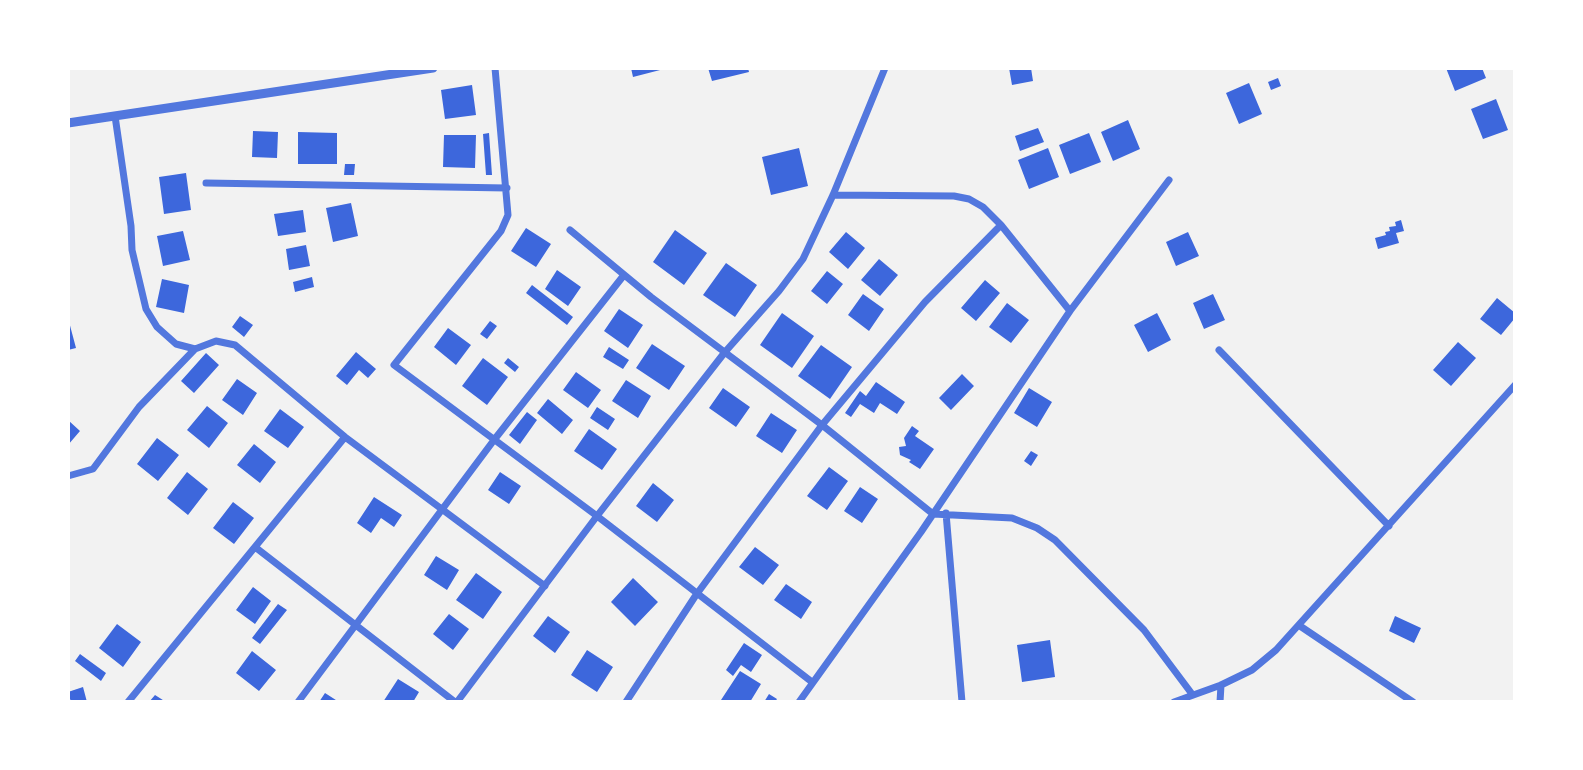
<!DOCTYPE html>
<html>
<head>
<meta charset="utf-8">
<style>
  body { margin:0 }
  #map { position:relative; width:1583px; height:770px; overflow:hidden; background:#f2f2f2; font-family:"Noto Sans",sans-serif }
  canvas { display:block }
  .frame { position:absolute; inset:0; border:70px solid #fff; pointer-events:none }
</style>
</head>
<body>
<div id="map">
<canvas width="1583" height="770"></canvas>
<div class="frame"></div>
</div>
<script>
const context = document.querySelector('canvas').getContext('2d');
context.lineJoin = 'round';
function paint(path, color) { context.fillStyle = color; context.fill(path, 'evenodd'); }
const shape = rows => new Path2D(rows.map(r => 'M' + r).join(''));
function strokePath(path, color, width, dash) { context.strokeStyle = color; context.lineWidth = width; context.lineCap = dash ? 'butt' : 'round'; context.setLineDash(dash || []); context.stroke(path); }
paint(shape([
  [631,68,664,68,664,69,633,77],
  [708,68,748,68,749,72,712,81],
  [1009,68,1031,68,1033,81,1012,85],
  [1446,68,1482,68,1486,78,1455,91],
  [1278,78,1281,86,1271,90,1268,82],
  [1249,83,1262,114,1239,124,1226,93],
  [472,85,476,115,445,119,441,90],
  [1496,99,1508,130,1483,139,1471,109],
  [1128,120,1140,149,1113,161,1101,132],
  [1038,128,1044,142,1020,151,1015,136],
  [253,131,278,132,277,158,252,157],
  [298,132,337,133,337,164,298,164],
  [489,133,492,175,486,175,483,134],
  [1089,133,1101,162,1070,174,1059,145],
  [444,135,476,135,475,168,443,167],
  [799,148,808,186,771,195,762,157],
  [1048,148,1059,177,1029,189,1018,160],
  [345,164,355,164,354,175,344,175],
  [186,173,191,210,164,214,159,177],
  [351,203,358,236,333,242,326,208],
  [303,210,306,232,278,236,274,214],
  [1401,220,1404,231,1396,233,1399,243,1378,249,1375,238,1386,235,1385,232,1390,231,1389,227,1396,226,1395,222],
  [526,228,551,244,536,267,511,251],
  [675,230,707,253,684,285,653,262],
  [183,231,190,260,163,266,157,236],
  [846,232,865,248,848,269,829,252],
  [1188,232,1199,256,1176,266,1166,242],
  [306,245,310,266,289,270,286,249],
  [879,259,898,275,880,296,861,280],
  [726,263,757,285,735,317,703,295],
  [557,270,581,287,568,306,545,289],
  [827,271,843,284,827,304,811,291],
  [312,277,314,287,295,292,293,282],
  [162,279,189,285,184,313,156,307],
  [985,280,1000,293,976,321,961,308],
  [532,285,573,317,567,325,526,293],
  [863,294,884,309,869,331,848,315],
  [1213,294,1225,320,1204,329,1193,303],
  [1497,298,1515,313,1515,318,1501,335,1480,319],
  [1007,303,1029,320,1011,343,989,327],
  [619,309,643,325,628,348,604,331],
  [782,313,814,336,792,368,760,345],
  [1157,313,1171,340,1148,352,1134,325],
  [240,316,253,325,244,337,232,327],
  [68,318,76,348,68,350],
  [490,321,497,326,487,339,480,334],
  [448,328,471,345,456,365,434,347],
  [1458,342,1476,358,1451,386,1433,370],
  [652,344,685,366,669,390,636,368],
  [821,345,852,367,830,399,798,376],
  [609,347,629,360,623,369,603,357],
  [356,352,376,369,368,378,359,370,347,385,336,376],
  [206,353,219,365,194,393,181,381],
  [483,358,508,377,487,405,462,386],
  [508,358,519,367,515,372,504,363],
  [576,372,601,390,588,408,563,390],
  [962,374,974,386,951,410,939,398],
  [237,379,257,393,243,415,222,400],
  [626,380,651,396,638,418,612,401],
  [876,382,905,402,897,414,880,403,874,413,860,404,851,417,845,413,860,391,866,396],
  [723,388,750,407,736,427,709,408],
  [1029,388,1052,402,1037,427,1014,413],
  [548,399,573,420,562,434,537,413],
  [207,406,228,423,209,448,187,430],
  [597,407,615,419,608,430,590,418],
  [280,409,304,427,288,448,264,431],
  [527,412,537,420,520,444,509,435],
  [771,413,797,430,782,453,756,436],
  [68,420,80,431,68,445],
  [912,426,919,431,915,436,934,449,920,469,909,462,911,460,900,455,899,447,906,446,904,438],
  [589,429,617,449,602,470,574,451],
  [157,438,179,455,158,481,137,464],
  [254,444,276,462,260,483,237,465],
  [1031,451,1038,455,1031,466,1024,461],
  [829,467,848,481,827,510,807,496],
  [187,472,208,489,188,515,167,498],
  [500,472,521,486,509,504,488,490],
  [653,483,674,500,657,522,636,506],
  [860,487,878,499,862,523,844,511],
  [374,497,402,515,394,527,381,518,371,533,357,523],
  [233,502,254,518,234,544,213,528],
  [755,547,779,565,763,585,739,567],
  [436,556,459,570,447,590,424,575],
  [476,573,502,592,483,619,456,600],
  [633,578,658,602,635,626,611,602],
  [786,584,812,602,801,619,774,600],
  [253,587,271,601,255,624,236,610],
  [278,604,287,610,260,644,252,638],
  [449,614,469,629,453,650,433,634],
  [548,616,570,632,555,653,533,636],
  [1395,616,1421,628,1414,643,1389,631],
  [117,624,141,642,123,667,99,648],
  [1050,640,1055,677,1022,682,1017,645],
  [744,643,762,655,751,672,741,665,733,676,726,670],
  [587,650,613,667,597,692,571,675],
  [252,651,276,670,259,691,236,673],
  [80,654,106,673,101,681,75,661],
  [740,671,761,684,750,702,724,702,721,700],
  [398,679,419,692,413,702,383,702],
  [83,687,87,702,71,702,68,692],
  [325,693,339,702,319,702],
  [769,694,777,699,775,702,764,702],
  [155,695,166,702,149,702]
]), '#3d67dc');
strokePath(shape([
  [495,68,508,215,501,231,394,365,597,516,812,682],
  [115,116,131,226,132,250,146,309,157,327,176,344,195,349],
  [206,183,507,188],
  [833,195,954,196,969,199,983,207,1001,225,1070,311],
  [570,230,651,297,822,425,933,514,1012,518,1037,528,1055,540,1144,630,1192,694],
  [1219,350,1389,526],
  [68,476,93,469,139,407,195,349,216,341,235,345,345,437,545,586],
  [946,513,962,702],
  [255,547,455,702],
  [1300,626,1413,702],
  [128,702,345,437],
  [298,702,494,440,624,275],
  [457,702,597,516,725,352,779,291,803,259,833,195,885,68],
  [626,702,696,595,822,425,925,302,1001,225],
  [799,702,921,532,1070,311,1169,180],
  [1174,702,1221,685,1252,670,1276,650,1515,385],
  [1220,702,1221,685]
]), '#5277de', 7);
strokePath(shape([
  [68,123,433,68]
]), '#5277de', 9);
</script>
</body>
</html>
